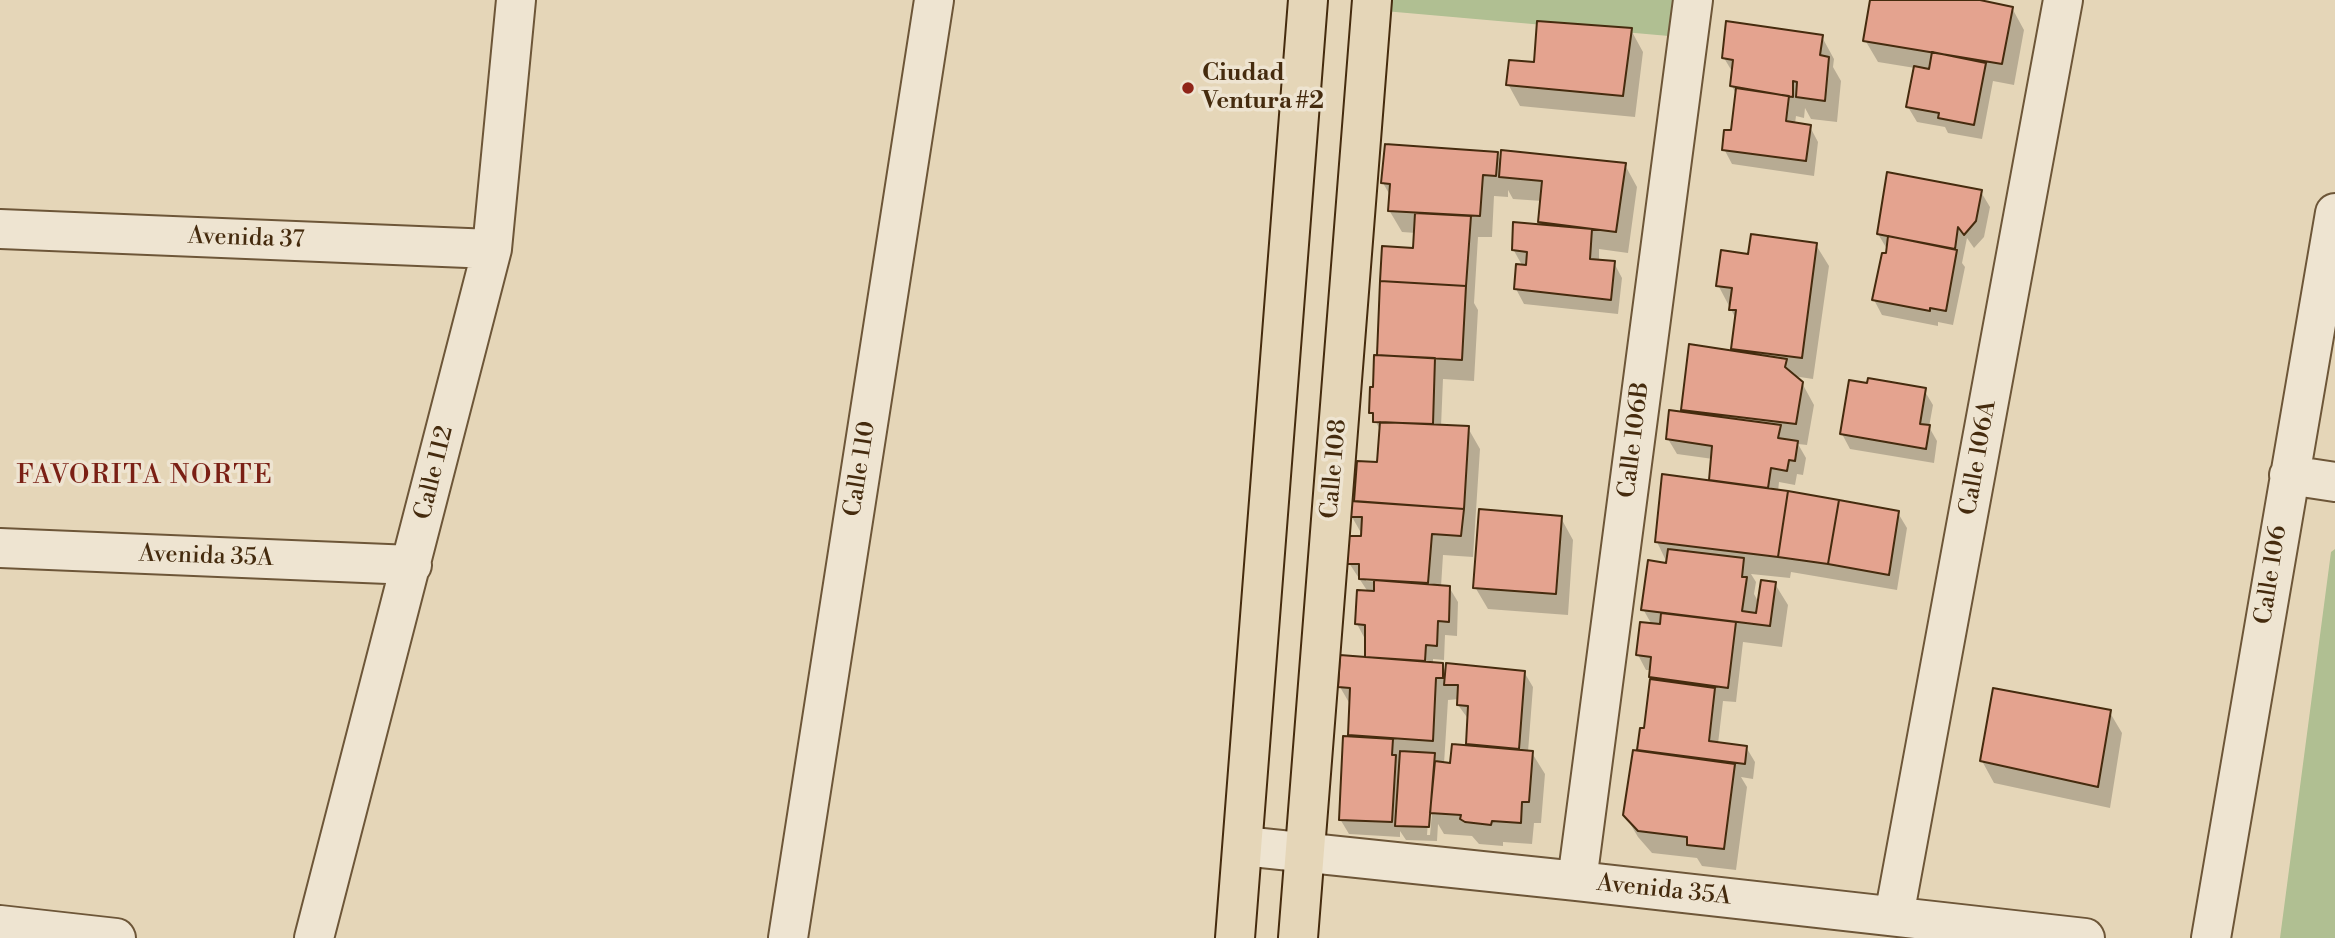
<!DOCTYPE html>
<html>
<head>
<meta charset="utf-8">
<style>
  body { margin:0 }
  canvas { display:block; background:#e5d6b8 }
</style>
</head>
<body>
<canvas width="2335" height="938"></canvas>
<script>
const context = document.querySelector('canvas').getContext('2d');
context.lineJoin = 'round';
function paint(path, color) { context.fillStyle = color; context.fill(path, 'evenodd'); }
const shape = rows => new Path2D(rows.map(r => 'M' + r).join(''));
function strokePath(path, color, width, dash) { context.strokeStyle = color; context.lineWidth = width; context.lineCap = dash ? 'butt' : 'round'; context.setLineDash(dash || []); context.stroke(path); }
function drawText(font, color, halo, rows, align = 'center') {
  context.font = font + ' "Libre Bodoni",serif'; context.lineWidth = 7; context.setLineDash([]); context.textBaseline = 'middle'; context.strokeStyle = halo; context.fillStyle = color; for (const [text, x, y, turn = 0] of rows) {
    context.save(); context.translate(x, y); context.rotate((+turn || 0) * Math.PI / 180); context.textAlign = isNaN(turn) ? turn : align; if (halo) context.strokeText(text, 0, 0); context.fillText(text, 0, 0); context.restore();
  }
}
paint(shape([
  [1373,0,1672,0,1669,36,1373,10],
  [2335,549,2335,938,2280,938,2331,552]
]), '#b0bf92');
paint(shape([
  [1872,0,1972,0,2012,8,2024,30,2014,85,1993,81,1982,139,1948,133,1945,127,1917,122,1908,107,1915,68,1878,62,1865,40],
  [1631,30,1643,52,1635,117,1520,106,1508,84,1536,64],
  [1822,37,1834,59,1833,67,1841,81,1837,122,1811,119,1805,108,1804,118,1796,116,1795,124,1810,127,1818,142,1814,176,1732,164,1724,149,1732,132,1737,96,1732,86,1733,73,1724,58],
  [1497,154,1502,163,1625,165,1637,187,1628,253,1599,249,1599,262,1614,263,1622,278,1618,314,1524,304,1516,289,1523,267,1513,249,1543,227,1540,221,1542,201,1513,199,1508,190,1508,197,1494,196,1492,237,1478,237,1474,303,1478,310,1474,381,1443,379,1441,427,1468,428,1480,449,1473,557,1443,555,1441,587,1449,587,1458,602,1457,636,1445,635,1444,660,1433,659,1433,664,1442,665,1447,673,1524,672,1533,687,1528,752,1532,753,1545,774,1541,823,1534,823,1532,844,1503,842,1503,846,1479,844,1472,836,1444,834,1438,824,1437,841,1406,840,1400,831,1400,837,1349,834,1340,819,1352,738,1349,734,1351,706,1340,687,1368,659,1365,639,1357,624,1368,592,1349,563,1364,538,1352,517,1352,503,1356,503,1359,463,1378,464,1381,432,1371,412,1380,357,1378,354,1415,250,1416,233,1402,232,1389,210,1391,197,1383,183],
  [1366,578,1383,579,1383,582,1366,581],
  [1459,699,1458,705,1469,720,1467,744,1469,748,1451,764,1444,764,1448,700],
  [1429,809,1432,813,1430,835,1427,835],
  [1981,192,1990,207,1984,237,1974,248,1967,238,1962,263,1965,267,1953,325,1938,322,1938,326,1882,315,1874,300,1887,254,1887,249,1878,234],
  [1816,245,1829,266,1813,379,1793,376,1802,383,1814,405,1807,445,1798,444,1806,458,1803,475,1797,474,1795,485,1779,482,1778,492,1898,513,1907,528,1897,590,1791,572,1790,578,1751,574,1756,582,1754,594,1759,603,1775,584,1788,605,1782,647,1743,642,1736,702,1723,701,1718,744,1746,747,1755,762,1753,779,1741,777,1747,787,1736,870,1702,866,1697,858,1652,853,1638,837,1625,815,1642,730,1645,730,1653,681,1651,676,1651,670,1646,670,1638,655,1652,625,1643,609,1668,565,1657,542,1712,483,1713,459,1677,454,1668,439,1686,414,1683,409,1735,353,1733,348,1736,319,1718,285,1750,256],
  [1924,390,1933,405,1929,427,1937,441,1934,463,1850,449,1842,434],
  [1561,518,1573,540,1568,615,1488,609,1475,587],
  [2109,711,2122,733,2110,808,1994,783,1982,761]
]), '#0003');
const building = shape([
  [1870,0,1980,0,2013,7,2002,64,1863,41,1870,0],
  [1537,21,1632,28,1623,96,1506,85,1509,60,1534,62,1537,21],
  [1726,21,1823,35,1820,55,1829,57,1825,101,1796,97,1797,82,1793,81,1793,97,1730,86,1733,60,1722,58,1726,21],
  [1932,52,1986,63,1974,125,1938,118,1939,113,1906,107,1914,66,1929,69,1932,52],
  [1736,88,1789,96,1786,121,1811,125,1806,161,1722,150,1724,130,1731,130,1736,88],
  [1385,144,1498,152,1496,176,1483,175,1480,216,1388,211,1390,184,1381,183,1385,144],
  [1501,150,1626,163,1616,232,1538,222,1542,181,1499,177,1501,150],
  [1887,172,1982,190,1976,221,1964,235,1958,227,1955,249,1877,234,1887,172],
  [1415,213,1471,216,1466,286,1380,281,1382,246,1413,248,1415,213],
  [1513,222,1592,229,1590,259,1615,261,1611,300,1514,289,1516,264,1526,265,1527,252,1512,250,1513,222],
  [1751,234,1817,243,1802,358,1731,349,1736,310,1729,310,1732,288,1716,286,1721,250,1748,254,1751,234],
  [1888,236,1957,250,1946,311,1930,308,1930,311,1872,300,1882,253,1886,253,1888,236],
  [1380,281,1466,286,1462,360,1377,355,1380,281],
  [1689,344,1787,359,1785,367,1803,382,1796,424,1681,410,1689,344],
  [1374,355,1435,358,1433,424,1373,422,1373,413,1369,413,1370,387,1373,387,1374,355],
  [1868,378,1926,388,1920,424,1930,425,1926,449,1840,434,1849,380,1867,383,1868,378],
  [1669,410,1781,425,1778,438,1798,441,1795,461,1789,460,1787,471,1771,468,1768,488,1709,480,1712,446,1666,439,1669,410],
  [1380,422,1469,426,1464,509,1354,501,1357,461,1377,462,1380,422],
  [1662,474,1788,491,1778,557,1655,542,1662,474],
  [1788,491,1839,500,1828,564,1778,557,1788,491],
  [1839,500,1899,511,1889,575,1828,564,1839,500],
  [1350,501,1464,509,1461,536,1432,534,1428,583,1359,579,1359,564,1347,564,1348,536,1361,536,1362,517,1350,517,1350,501],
  [1479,509,1562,516,1556,594,1473,588,1479,509],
  [1668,549,1744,558,1742,577,1747,577,1742,611,1756,613,1761,580,1776,582,1770,626,1641,610,1648,560,1666,563,1668,549],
  [1374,580,1450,586,1449,622,1438,621,1437,646,1426,645,1425,661,1365,657,1365,625,1355,624,1357,590,1374,591,1374,580],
  [1661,613,1736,622,1728,688,1649,677,1651,657,1636,655,1640,622,1660,624,1661,613],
  [1340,655,1443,663,1443,678,1436,678,1433,741,1348,735,1350,688,1338,687,1340,655],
  [1446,663,1525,671,1519,749,1466,744,1468,706,1457,705,1458,685,1444,685,1446,663],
  [1650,679,1715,688,1709,741,1747,746,1745,764,1637,750,1640,728,1644,728,1650,679],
  [1993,688,2111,710,2098,787,1980,761,1993,688],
  [1343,736,1393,739,1392,755,1396,755,1392,822,1339,820,1343,736],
  [1452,744,1533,751,1529,802,1522,802,1521,823,1492,821,1491,825,1465,822,1460,819,1461,815,1430,813,1435,761,1450,763,1452,744],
  [1633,750,1735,764,1724,849,1687,845,1687,837,1638,831,1623,815,1633,750],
  [1400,751,1435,753,1429,827,1395,826,1400,751]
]);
paint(building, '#e4a38f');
strokePath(building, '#452b0e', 2);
const minor = shape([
  [0,229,492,249],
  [2289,475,2335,482],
  [0,548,412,565],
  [1243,846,1577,881,2085,938],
  [1577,881,1693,0],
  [1894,916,2063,0],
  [0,925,116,938],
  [314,938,492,249,516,0],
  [788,938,934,0],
  [2211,938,2335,213]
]);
const major = shape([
  [1235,938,1308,0],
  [1298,938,1372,0]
]);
strokePath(minor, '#6d5638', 42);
strokePath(major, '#452b0e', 42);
strokePath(minor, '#eee4d1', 38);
strokePath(major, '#e5d6b8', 38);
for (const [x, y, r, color] of [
  [1188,88,7,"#8f2418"]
]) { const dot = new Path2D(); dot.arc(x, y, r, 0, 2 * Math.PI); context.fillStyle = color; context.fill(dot); strokePath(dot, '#eee4d1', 2.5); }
drawText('bold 24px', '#452b0e', '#eee4d1', [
  ["Ciudad",1202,74],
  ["Ventura #2",1202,102]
], 'left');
drawText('24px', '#452b0e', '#eee4d1', [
  ["Avenida 37",246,239,2],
  ["Calle 106B",1635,440,-83],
  ["Calle 106A",1979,458,-80],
  ["Calle 110",861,469,-81],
  ["Calle 108",1335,469,-85],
  ["Calle 112",435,473,-76],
  ["Avenida 35A",206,557,2],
  ["Calle 106",2272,575,-81],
  ["Avenida 35A",1664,891,6]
]);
context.letterSpacing = '2px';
drawText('26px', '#7a1f14', '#eee4d1', [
  ["FAVORITA NORTE",145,477]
]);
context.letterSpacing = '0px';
</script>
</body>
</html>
